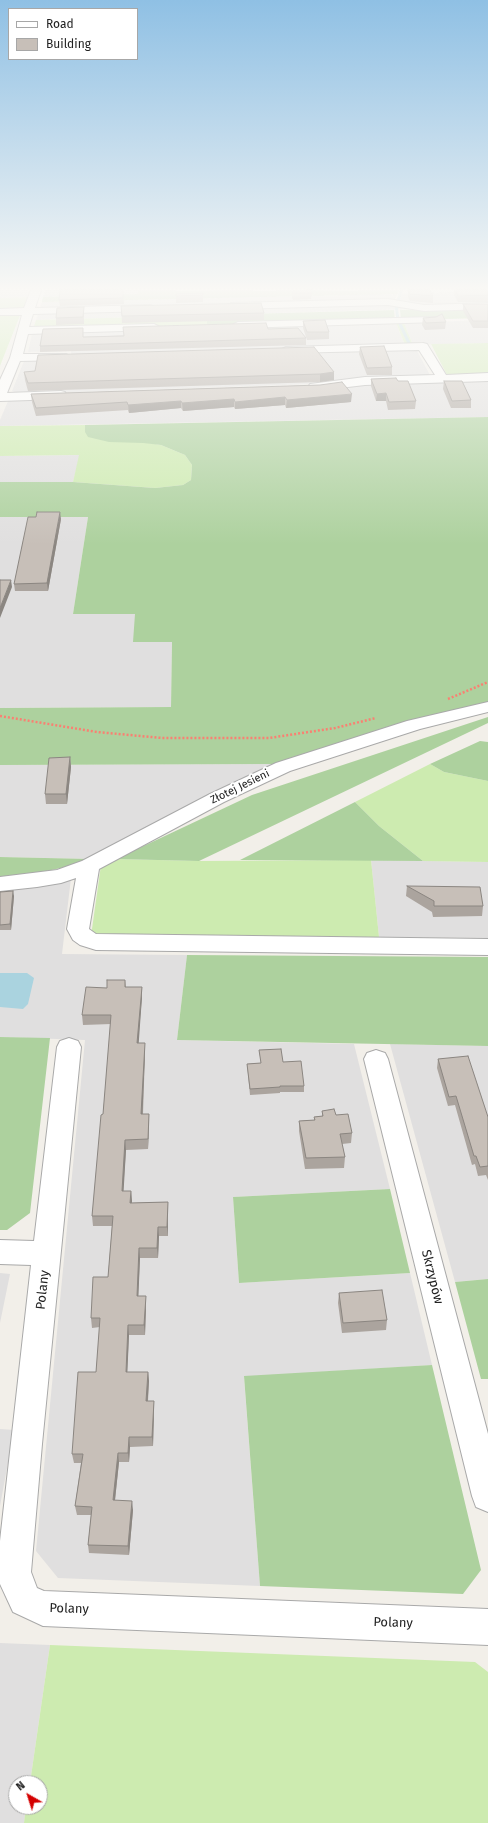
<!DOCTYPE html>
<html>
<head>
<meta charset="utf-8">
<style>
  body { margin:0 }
  #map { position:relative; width:488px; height:1823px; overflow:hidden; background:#f2efe9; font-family:"Fira Sans",sans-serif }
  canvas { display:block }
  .legend { position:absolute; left:8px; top:8px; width:130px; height:52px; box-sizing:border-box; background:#fff; border:1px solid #a7a7a7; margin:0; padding:5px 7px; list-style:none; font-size:12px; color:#222 }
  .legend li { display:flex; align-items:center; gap:8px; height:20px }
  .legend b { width:20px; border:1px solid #a7a7a7 }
  .north { position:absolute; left:8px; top:1775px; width:40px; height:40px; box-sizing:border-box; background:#fff; border:1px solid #a7a7a7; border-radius:50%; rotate:321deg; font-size:11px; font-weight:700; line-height:16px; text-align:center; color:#222 }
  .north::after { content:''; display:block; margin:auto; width:14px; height:18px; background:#d40000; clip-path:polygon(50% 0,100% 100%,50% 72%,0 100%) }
</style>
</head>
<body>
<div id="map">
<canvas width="488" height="1823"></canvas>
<ul class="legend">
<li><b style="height:5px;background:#fff"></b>Road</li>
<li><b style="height:11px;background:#c7bfb8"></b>Building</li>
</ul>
<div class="north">N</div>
</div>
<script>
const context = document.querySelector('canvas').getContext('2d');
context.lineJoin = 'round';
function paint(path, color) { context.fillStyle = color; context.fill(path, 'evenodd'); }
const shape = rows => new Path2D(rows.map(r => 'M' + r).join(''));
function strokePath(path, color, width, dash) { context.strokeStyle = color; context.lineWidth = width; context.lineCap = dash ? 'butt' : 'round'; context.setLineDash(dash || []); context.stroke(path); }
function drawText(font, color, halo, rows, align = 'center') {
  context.font = font + ' "Fira Sans",sans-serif'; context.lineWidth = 4; context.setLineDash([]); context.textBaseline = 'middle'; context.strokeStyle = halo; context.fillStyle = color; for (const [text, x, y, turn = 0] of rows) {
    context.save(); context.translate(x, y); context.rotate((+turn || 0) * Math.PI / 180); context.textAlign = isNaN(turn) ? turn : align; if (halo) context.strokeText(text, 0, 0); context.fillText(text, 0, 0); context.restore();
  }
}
paint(shape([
  [0,290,32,290,28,297,0,298],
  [46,290,138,290,138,294,43,297],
  [488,291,488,305,423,306,400,301,401,294],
  [397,294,394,301,40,309,42,302],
  [388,303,414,309,36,320,39,312],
  [488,320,488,343,413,345,404,323],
  [396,323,405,345,71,355,71,351,28,352,32,333],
  [416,349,430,375,360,378,314,384,19,394,12,391,24,361,31,360],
  [488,381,488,417,0,426,0,420,8,401,317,391,365,384],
  [80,455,73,482,0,482,0,456],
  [0,517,88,517,73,614,135,614,172,641,171,707,0,708],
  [277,764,90,859,0,857,0,765],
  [371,860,488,862,488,938,379,937],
  [71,878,62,954,187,955,177,1040,354,1044,390,1189,233,1197,239,1283,410,1273,432,1365,244,1377,260,1586,58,1578,36,1551,85,1040,0,1037,0,888],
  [390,1044,488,1046,488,1279,455,1282],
  [0,1273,10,1274,0,1323],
  [0,1429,14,1430,0,1506],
  [0,1643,50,1645,30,1783,16,1783,16,1807,26,1807,24,1823,0,1823]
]), '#e0dfdf');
paint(shape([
  [28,297,23,310,0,310,0,298],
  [0,313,21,313,0,366],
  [207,315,207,325,33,329,36,320],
  [396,323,404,323,413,345,405,345],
  [488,343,488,374,447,375,431,344],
  [85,425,85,432,161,445,185,455,192,465,191,480,183,485,155,488,73,482,79,455,0,456,0,426],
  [430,764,444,772,488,781,488,862,423,861,379,826,355,802],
  [116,859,199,861,371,860,379,937,91,936,101,865],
  [50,1645,475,1662,488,1672,488,1823,24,1823,26,1807,40,1807,40,1783,30,1783]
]), '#cdebb0');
paint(shape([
  [138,290,264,291,399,290,397,294,42,302,43,297,138,294],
  [488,307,488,318,401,320,400,310],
  [394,310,395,320,207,325,207,315],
  [488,417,488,703,277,764,0,765,0,708,171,707,172,642,133,642,135,614,73,614,88,517,0,517,0,482,73,482,155,488,183,485,191,480,192,465,185,455,161,445,143,443,109,442,88,437,85,432,85,425],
  [488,717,488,723,199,861,116,859,252,795],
  [480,741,488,742,488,781,444,772,430,764],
  [355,802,379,826,423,861,240,860],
  [0,857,90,859,70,866,33,874,0,878],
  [187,955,488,957,488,1046,177,1040],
  [0,1037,50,1038,30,1213,7,1230,0,1230],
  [390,1189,410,1273,239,1283,233,1197],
  [488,1279,488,1379,481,1379,455,1282],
  [432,1365,481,1570,463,1594,260,1586,244,1376]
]), '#add19e');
paint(shape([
  [0,973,27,973,34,978,28,1004,23,1009,0,1007]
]), '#aad3df');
strokePath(shape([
  [398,302,401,290],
  [396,305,398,320],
  [400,324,409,343]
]), '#aad3df', 3);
const minor = shape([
  [31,290,41,290,35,308,151,305,156,308,151,311,33,314,29,327,154,324,160,327,154,330,28,334,23,354,66,354,72,357,66,360,20,361,7,393,61,391,65,392,67,395,65,398,61,399,0,401,0,380,10,358,22,315,0,315,0,309,24,308,31,290],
  [388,299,424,305,488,303,488,309,424,311,388,305,231,309,226,306,231,303,388,299],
  [435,317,439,318,440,320,439,322,238,328,232,325,238,322,435,317],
  [423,343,427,344,446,375,488,373,488,381,365,385,314,391,310,390,308,387,310,384,365,377,435,375,419,350,286,353,280,350,286,347,423,343],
  [488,702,488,712,420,729,290,771,224,802,99,869,89,929,96,934,488,939,488,955,96,950,80,945,73,940,67,929,76,878,61,883,37,887,0,891,0,877,57,870,82,861,210,794,276,763,407,721,488,702],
  [69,1038,78,1041,81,1047,42,1444,31,1572,37,1588,44,1591,488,1609,488,1645,43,1626,13,1612,0,1584,0,1541,31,1265,0,1264,0,1240,34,1241,57,1047,60,1041,69,1038],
  [376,1050,385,1053,388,1059,488,1434,488,1512,476,1507,472,1496,364,1059,367,1053,376,1050]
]);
strokePath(minor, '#a9a9a9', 2);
strokePath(shape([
  [448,699,488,682],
  [0,716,97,732,162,738,269,738,335,728,376,718]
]), '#fa8072', 2.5, [2, 2]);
paint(minor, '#fff');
paint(shape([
  [123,290,124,304,60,306,59,300],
  [408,290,433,296,433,303,410,301,408,297],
  [454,290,488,290,488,302,458,302,454,295],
  [292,291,312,293,311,299,293,300,292,298],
  [176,294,203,295,203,302,176,303],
  [463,304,488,304,488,328,473,328,463,311],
  [121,306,264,313,264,320,122,323],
  [84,307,84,324,56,325,56,318],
  [436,317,446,322,445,329,425,330,422,325,423,318],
  [303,321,329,332,329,339,307,340,303,328],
  [268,329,306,338,306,345,40,352,40,346,84,337],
  [360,347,392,367,392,375,367,375,359,354],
  [24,372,334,372,334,380,320,382,28,391,25,380],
  [371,379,398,381,416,401,415,409,388,410,386,401,376,401,371,386],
  [444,381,471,400,471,408,451,408,443,389],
  [320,385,351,402,286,408,285,405,235,409,234,407,183,411,181,408,129,413,128,410,36,416,32,402,31,394],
  [61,519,48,591,15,591,14,584],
  [70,757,71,767,67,804,46,804,45,794],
  [407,886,483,906,482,916,433,917,432,912,406,896],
  [0,892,14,896,11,930,0,930],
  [125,980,126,987,142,987,142,997,138,1043,145,1053,143,1114,149,1114,149,1124,148,1149,126,1150,123,1191,131,1191,132,1203,168,1202,168,1236,159,1236,158,1258,140,1258,138,1296,146,1306,145,1335,129,1335,127,1372,148,1372,149,1381,148,1401,154,1401,154,1411,153,1446,130,1447,129,1462,119,1462,115,1500,133,1510,129,1555,89,1553,88,1545,91,1515,77,1515,75,1506,81,1463,74,1463,72,1454,96,1372,100,1327,92,1328,91,1318,108,1277,112,1226,93,1226,92,1216,103,1114,111,1024,83,1025,82,1015,107,988],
  [259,1050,283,1062,304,1086,304,1092,280,1092,280,1093,250,1095,247,1064,261,1063],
  [438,1059,488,1117,488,1180,486,1175,478,1176,475,1164,472,1165,455,1105,448,1106,437,1068],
  [322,1111,336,1115,352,1133,351,1143,342,1144,345,1157,344,1168,305,1169,299,1131,299,1121,314,1120,314,1117,322,1116],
  [339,1293,387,1320,386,1330,342,1333,338,1303]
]), '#aba49e');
paint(shape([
  [334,372,334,380,320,382,320,374],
  [386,393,386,401,376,401,377,394],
  [352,394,351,402,286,408,287,400],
  [285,397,285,405,235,409,235,402],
  [234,399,234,407,183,411,182,403],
  [181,401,181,408,129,413,128,405],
  [60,512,61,519,48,591,47,583],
  [11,580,12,587,0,618,0,608],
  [70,757,71,767,67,804,66,794],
  [13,891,14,896,11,930,10,924],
  [142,987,142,997,138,1053,137,1043],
  [145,1043,145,1053,142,1124,141,1114],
  [149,1114,149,1124,148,1149,148,1139],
  [125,1140,126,1150,123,1201,122,1191],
  [131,1191,132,1201,131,1212,130,1203],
  [168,1202,168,1236,167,1227],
  [158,1227,159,1236,158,1258,157,1248],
  [139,1248,140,1258,138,1306,137,1296],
  [146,1296,146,1306,145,1335,144,1325],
  [128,1325,129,1335,127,1381,126,1372],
  [148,1372,149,1381,147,1410,146,1401],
  [154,1401,154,1411,153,1446,152,1437],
  [129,1437,130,1447,129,1462,128,1453],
  [118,1453,119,1462,114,1509,113,1500],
  [132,1501,133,1510,129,1555,128,1546]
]), '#8b8681');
const building = shape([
  [60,290,123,290,123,298,59,300,60,290],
  [311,290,312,293,293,293,292,291,311,290],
  [408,290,430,290,433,296,410,294,408,290],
  [455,290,488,290,488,295,458,296,455,290],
  [203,293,203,295,176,296,176,294,203,293],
  [261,303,264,313,122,316,121,306,261,303],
  [463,304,488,304,488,321,473,321,463,304],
  [84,307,83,317,56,318,57,308,84,307],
  [442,314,446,322,426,323,423,318,436,317,442,314],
  [325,320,329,332,307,332,303,321,325,320],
  [266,323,268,329,298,328,306,338,40,346,43,329,83,328,83,337,124,336,123,327,266,323],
  [384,346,392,367,367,368,360,347,384,346],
  [314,347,334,372,320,374,28,383,24,372,35,371,38,355,314,347],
  [396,378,398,381,408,381,416,401,389,402,386,393,377,394,371,379,396,378],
  [444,381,462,381,471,400,452,401,444,381],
  [342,382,352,394,287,400,285,397,235,402,234,399,182,403,181,401,128,405,127,402,36,408,31,394,320,385,342,382],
  [37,512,60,512,47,583,14,584,28,517,36,517,37,512],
  [0,580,11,580,0,608,0,580],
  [70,757,66,794,45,794,49,758,70,757],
  [407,886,480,887,483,906,434,906,434,901,407,886],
  [13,891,10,924,0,925,0,892,13,891],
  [107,980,125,980,125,987,142,987,137,1043,145,1043,141,1114,149,1114,148,1139,125,1140,122,1191,131,1191,130,1203,168,1202,167,1227,158,1227,157,1248,139,1248,137,1296,146,1296,144,1325,128,1325,126,1372,148,1372,146,1401,154,1401,152,1437,129,1437,128,1453,118,1453,113,1500,132,1501,128,1546,88,1545,92,1507,75,1506,83,1454,72,1454,78,1372,96,1372,100,1318,91,1318,93,1277,108,1277,113,1216,92,1216,101,1115,103,1114,111,1015,82,1015,86,987,107,988,107,980],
  [281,1049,283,1062,301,1061,304,1086,280,1086,280,1087,250,1089,247,1064,261,1063,259,1050,281,1049],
  [468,1056,488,1117,488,1166,480,1167,476,1156,474,1156,456,1096,449,1097,438,1059,468,1056],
  [334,1109,336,1115,348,1114,352,1133,340,1134,345,1157,306,1158,299,1121,315,1120,314,1117,323,1116,322,1111,334,1109],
  [382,1290,387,1320,343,1323,339,1293,382,1290]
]);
paint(building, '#c7bfb8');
strokePath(building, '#8b8681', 1);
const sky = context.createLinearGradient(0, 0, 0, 545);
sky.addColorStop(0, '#8fc0e4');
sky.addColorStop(0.53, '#f9f8f5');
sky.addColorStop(1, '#f9f8f500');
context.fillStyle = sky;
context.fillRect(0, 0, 488, 545);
drawText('11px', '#222', '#fff', [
  ["Złotej Jesieni",240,787,-26]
]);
drawText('13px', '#222', '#fff', [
  ["Skrzypów",432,1277,76],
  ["Polany",43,1290,-84],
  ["Polany",69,1609,2],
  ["Polany",393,1623,2]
]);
</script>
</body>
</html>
